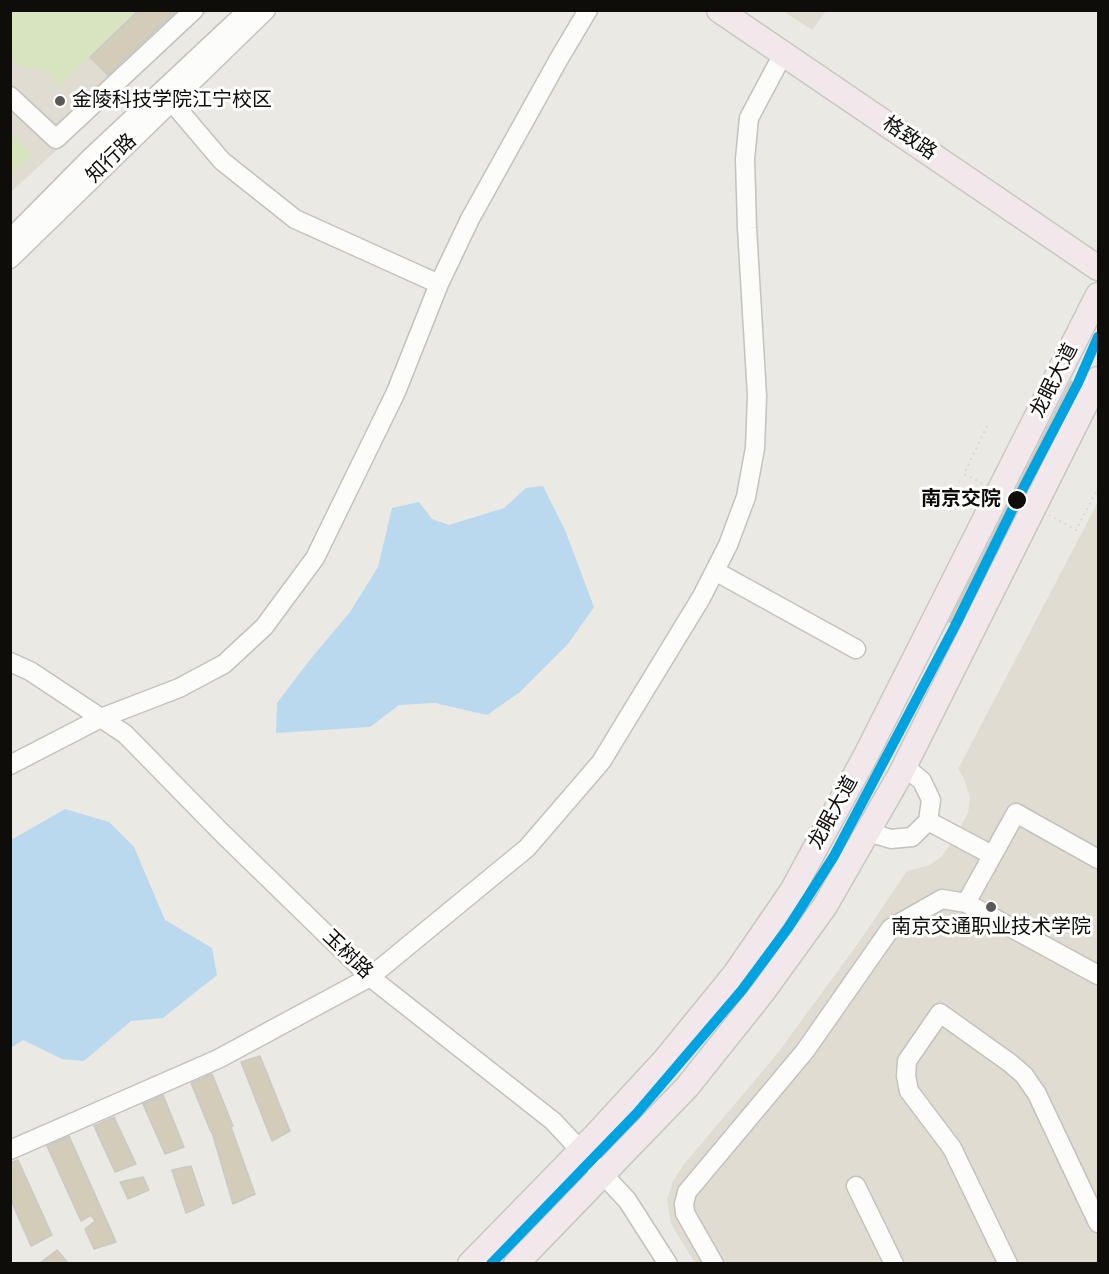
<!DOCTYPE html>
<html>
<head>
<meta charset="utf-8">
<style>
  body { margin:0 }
  #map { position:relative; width:1109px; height:1274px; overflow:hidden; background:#eae9e3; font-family:Roboto,sans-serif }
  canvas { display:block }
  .frame { position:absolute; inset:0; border:12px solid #0f0d0a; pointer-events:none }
</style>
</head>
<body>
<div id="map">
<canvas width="1109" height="1274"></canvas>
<div class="frame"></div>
</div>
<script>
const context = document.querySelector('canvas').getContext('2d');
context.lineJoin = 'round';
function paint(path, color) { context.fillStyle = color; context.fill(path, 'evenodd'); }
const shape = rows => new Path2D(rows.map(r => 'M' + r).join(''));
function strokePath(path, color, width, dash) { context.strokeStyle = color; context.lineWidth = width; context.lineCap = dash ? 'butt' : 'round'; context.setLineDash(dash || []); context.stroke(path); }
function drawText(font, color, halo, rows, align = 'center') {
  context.font = font + ' Roboto,"Noto Sans SC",sans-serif'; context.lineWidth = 6; context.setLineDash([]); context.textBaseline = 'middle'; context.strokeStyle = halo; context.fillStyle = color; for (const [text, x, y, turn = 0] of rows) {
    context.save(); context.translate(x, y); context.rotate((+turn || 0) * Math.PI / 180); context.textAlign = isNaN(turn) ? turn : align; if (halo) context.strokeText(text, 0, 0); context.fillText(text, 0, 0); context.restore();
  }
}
paint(shape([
  [11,11,208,11,11,192],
  [783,11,826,11,812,30],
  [1098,502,1098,1263,695,1263,671,1224,667,1200,673,1181,685,1163,777,1054,859,942,907,871,930,865,942,856,956,836,968,813,970,798,964,778,958,769]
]), '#e0dcd1');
paint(shape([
  [10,11,139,11,59,86,46,71,18,66,11,62],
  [10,131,33,154,11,177,10,177]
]), '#d8e4bf');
paint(shape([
  [543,486,565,530,594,607,568,644,520,692,487,715,435,703,399,705,370,727,276,733,277,703,309,661,350,612,378,567,392,508,419,502,432,519,449,525,504,508,526,488],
  [65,809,109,822,134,847,165,920,212,948,217,975,163,1018,131,1021,84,1061,62,1059,23,1040,11,1048,11,840]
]), '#bad9ee');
const building = shape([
  [139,10,177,10,108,75,90,57,139,10],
  [1071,381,1079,385,958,626,949,622,1071,381],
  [260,1056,290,1131,272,1141,241,1062,260,1056],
  [212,1074,233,1126,231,1127,255,1194,233,1204,212,1132,211,1132,191,1083,212,1074],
  [163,1095,184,1147,165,1154,143,1104,163,1095],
  [114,1117,136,1164,115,1172,94,1126,114,1117],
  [69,1136,116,1242,94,1249,85,1229,95,1221,91,1215,81,1221,47,1146,69,1136],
  [18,1160,52,1235,31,1246,10,1198,10,1163,18,1160],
  [191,1166,204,1205,186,1213,172,1170,191,1166],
  [143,1177,149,1190,128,1199,120,1182,143,1177],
  [57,1250,68,1263,40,1263,57,1250]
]);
paint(building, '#d2ccb9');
strokePath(building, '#cac9c4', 1.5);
const minor = shape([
  [10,96,56,139,194,10],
  [171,101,222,161,295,219,439,284],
  [10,239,90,158,248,10],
  [10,259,266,10],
  [715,571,856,649],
  [10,662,30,671,125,734,222,833,370,977,553,1121,627,1200,668,1264],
  [10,765,101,718,179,688,224,664,264,627,315,558,396,392,439,284,470,219,560,57,588,10],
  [928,821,992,855],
  [868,832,891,839,912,837,928,821,931,800,922,781,904,766],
  [1098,859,1016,813,966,903,1098,975],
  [10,1150,218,1059,370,977,527,848,601,762,701,598,728,545,746,497,755,448,757,396,747,228,745,159,749,118,783,54],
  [856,1186,894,1264],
  [714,1264,685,1213,684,1204,687,1192,805,1051,891,928,942,899,966,903],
  [1008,1264,952,1148,909,1091,906,1076,907,1061,940,1013,1010,1063,1024,1075,1037,1094,1098,1223]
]);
const major = shape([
  [719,10,1098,268],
  [470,1264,594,1137,664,1061,735,974,792,891,865,757,1098,295],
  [516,1264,687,1087,762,993,825,906,900,775,1098,379]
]);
strokePath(minor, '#c4c2be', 21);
strokePath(major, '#c8c7c4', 27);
strokePath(shape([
  [1049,515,1076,530,1098,488]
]), '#d5d4d2', 2, [1.5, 4.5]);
strokePath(minor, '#fcfcfb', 18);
strokePath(major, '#f2e8eb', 24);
strokePath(shape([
  [987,426,964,474,1010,497]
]), '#d5d4d2', 2, [1.5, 4.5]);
strokePath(shape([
  [491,1264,637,1113,742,990,788,928,834,856,955,626,1017,500,1078,383,1098,337]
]), '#00a2df', 10);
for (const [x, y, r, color] of [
  [60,101,6,"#5c5a56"],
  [1017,500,10,"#0f0d0a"],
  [991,907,6,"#5c5a56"]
]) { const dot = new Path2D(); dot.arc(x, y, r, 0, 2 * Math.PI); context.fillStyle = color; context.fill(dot); strokePath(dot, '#fff', 2); }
drawText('20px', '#0f0d0a', '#fff', [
  ["金陵科技学院江宁校区",72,101],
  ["南京交通职业技术学院",991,928,"center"]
], 'left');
drawText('20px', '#0f0d0a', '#fff', [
  ["格致路",909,139,34],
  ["知行路",112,159,-44],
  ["龙眠大道",1055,381,-63],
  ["龙眠大道",834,813,-61],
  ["玉树路",347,955,44]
]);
drawText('bold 20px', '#0f0d0a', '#fff', [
  ["南京交院",1001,500]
], 'right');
</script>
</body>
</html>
